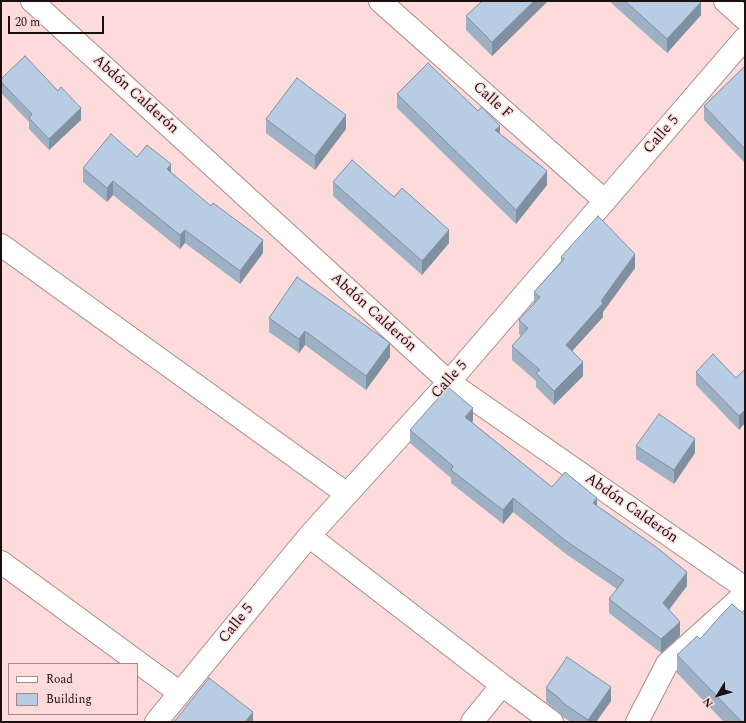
<!DOCTYPE html>
<html>
<head>
<meta charset="utf-8">
<style>
  body { margin:0 }
  #map { position:relative; width:746px; height:723px; overflow:hidden; background:#fddbdb; font-family:Spectral,serif }
  canvas { display:block }
  .frame { position:absolute; inset:0; border:2px solid #1b0f10; pointer-events:none }
  .legend { position:absolute; left:8px; top:663px; width:130px; height:52px; box-sizing:border-box; background:#fddbdb; border:1px solid #a3898a; margin:0; padding:5px 7px; list-style:none; font-size:12px; color:#1b0f10 }
  .legend li { display:flex; align-items:center; gap:8px; height:20px }
  .legend b { width:20px; border:1px solid #a3898a }
  .north { position:absolute; left:698px; top:675px; width:40px; height:40px; -webkit-text-stroke:3px #fddbdb; paint-order:stroke; rotate:233deg; font-size:11px; font-weight:700; line-height:16px; text-align:center; color:#1b0f10 }
  .north::after { content:''; display:block; margin:auto; width:14px; height:18px; background:#1b0f10; clip-path:polygon(50% 0,100% 100%,50% 72%,0 100%) }
  .scale { position:absolute; left:8px; top:16px; width:96px; height:18px; box-sizing:border-box; border:2px solid #1b0f10; border-top:0; padding-left:5px; font-size:12px; line-height:14px; white-space:nowrap; color:#1b0f10; -webkit-text-stroke:3px #fddbdb; paint-order:stroke }
</style>
</head>
<body>
<div id="map">
<canvas width="746" height="723"></canvas>
<div class="frame"></div>
<ul class="legend">
<li><b style="height:5px;background:#fff"></b>Road</li>
<li><b style="height:11px;background:#b8cde3"></b>Building</li>
</ul>
<div class="north">N</div>
<div class="scale">20 m</div>
</div>
<script>
const context = document.querySelector('canvas').getContext('2d');
context.lineJoin = 'round';
const shape = rows => new Path2D(rows.map(r => 'M' + r).join(''));
function strokePath(path, color, width, dash) { context.strokeStyle = color; context.lineWidth = width; context.lineCap = dash ? 'butt' : 'round'; context.setLineDash(dash || []); context.stroke(path); }
function paint(path, color) { context.fillStyle = color; context.fill(path, 'evenodd'); }
function drawText(font, color, halo, rows, align = 'center') {
  context.font = font + ' Spectral,serif'; context.lineWidth = 3; context.setLineDash([]); context.textBaseline = 'middle'; context.strokeStyle = halo; context.fillStyle = color; for (const [text, x, y, turn = 0] of rows) {
    context.save(); context.translate(x, y); context.rotate((+turn || 0) * Math.PI / 180); context.textAlign = isNaN(turn) ? turn : align; if (halo) context.strokeText(text, 0, 0); context.fillText(text, 0, 0); context.restore();
  }
}
const minor = shape([
  [32,1,449,382,745,588],
  [380,1,605,201],
  [725,1,745,19],
  [1,245,347,494],
  [309,536,502,685,552,722],
  [1,562,180,693],
  [156,722,309,536,449,382,745,38],
  [472,722,502,685],
  [637,722,667,664,745,594]
]);
strokePath(minor, '#a98a8a', 24);
strokePath(minor, '#fff', 22);
paint(shape([
  [548,1,492,56,466,30,466,16],
  [609,1,701,1,701,15,667,53],
  [745,66,745,163,704,120,704,106],
  [1,79,58,91,81,120,49,150,29,129,29,122,1,93],
  [397,94,500,134,547,185,516,224,397,108],
  [266,119,346,129,315,170,266,133],
  [83,168,171,173,263,253,240,284,185,243,180,249,113,195,107,202,83,182],
  [333,182,394,197,449,243,422,275,333,196],
  [561,257,635,268,603,312,603,317,572,351,583,376,554,405,536,387,536,381,512,360,512,346,521,336,519,334,519,320,534,303,534,292,561,261],
  [269,318,390,357,366,390,305,345,299,353,269,332],
  [745,369,745,425,744,424,739,430,696,385,696,372,736,378],
  [473,421,472,422,552,487,597,506,687,586,669,610,680,636,661,653,609,613,609,599,617,589,566,554,513,512,503,524,451,483,451,478,410,443,410,430],
  [636,446,695,453,674,484,636,459],
  [677,655,745,722,724,722,677,673],
  [546,688,611,701,596,722,571,722,563,717,559,712,546,702]
]), '#9eb0c3');
paint(shape([
  [534,1,548,1,492,56,492,42],
  [701,2,701,15,667,53,667,39],
  [81,108,81,120,49,150,49,139],
  [346,115,346,129,315,170,315,156],
  [500,126,500,140,495,130],
  [171,164,171,178,167,169],
  [547,171,547,185,516,224,516,210],
  [113,181,113,195,107,202,107,188],
  [185,230,185,243,180,249,180,235],
  [449,230,449,243,422,275,422,261],
  [263,240,263,253,240,284,240,271],
  [635,254,635,268,603,312,603,317,566,358,566,345,601,301],
  [305,331,305,345,299,353,299,339],
  [390,343,390,357,366,390,366,376],
  [583,362,583,376,554,405,554,391],
  [473,408,473,421,465,430,465,417],
  [744,411,744,424,739,430,739,416],
  [695,439,695,453,674,484,674,470],
  [513,498,513,512,503,524,503,510],
  [597,498,597,512,593,503],
  [687,572,687,586,663,617,663,603],
  [680,622,680,636,661,653,661,639],
  [611,687,611,701,596,722,588,722,588,720],
  [253,712,253,722,245,722]
]), '#81909f');
const building = shape([
  [482,1,534,1,492,42,466,16,482,1],
  [625,1,701,1,701,2,667,39,625,1],
  [25,56,58,91,61,87,81,108,49,139,29,118,32,114,1,82,1,79,25,56],
  [428,63,478,111,482,107,500,126,495,130,547,171,516,210,397,94,428,63],
  [745,66,745,149,704,106,745,66],
  [297,78,346,115,315,156,266,119,297,78],
  [111,134,137,157,147,145,171,164,167,169,211,206,213,203,263,240,240,271,185,230,180,235,113,181,107,188,83,168,111,134],
  [352,160,394,197,402,188,449,230,422,261,333,182,352,160],
  [598,216,635,254,601,301,603,303,566,345,583,362,554,391,536,373,540,370,512,346,528,328,519,320,540,297,534,292,564,259,561,257,598,216],
  [297,277,390,343,366,376,305,331,299,339,269,318,297,277],
  [713,354,736,378,745,369,745,411,744,411,739,416,696,372,713,354],
  [448,387,473,408,465,417,552,487,565,472,597,498,593,503,656,547,687,572,663,603,680,622,661,639,609,599,624,580,566,541,513,498,503,510,451,470,453,466,410,430,448,387],
  [659,414,695,439,674,470,636,446,659,414],
  [732,604,745,615,745,722,742,722,677,655,697,636,700,639,723,613,732,604],
  [567,657,611,687,588,720,563,703,559,698,546,688,567,657],
  [209,678,253,712,245,722,174,722,209,678]
]);
paint(building, '#b8cde3');
strokePath(building, '#81909f', 1);
drawText('15px', '#1b0f10', '#fddbdb', [
  ["Abdón Calderón",135,95,42],
  ["Calle F",492,101,42],
  ["Calle 5",662,135,-49],
  ["Abdón Calderón",373,313,42],
  ["Calle 5",450,380,-48],
  ["Abdón Calderón",631,509,35],
  ["Calle 5",237,624,-51]
]);
</script>
</body>
</html>
